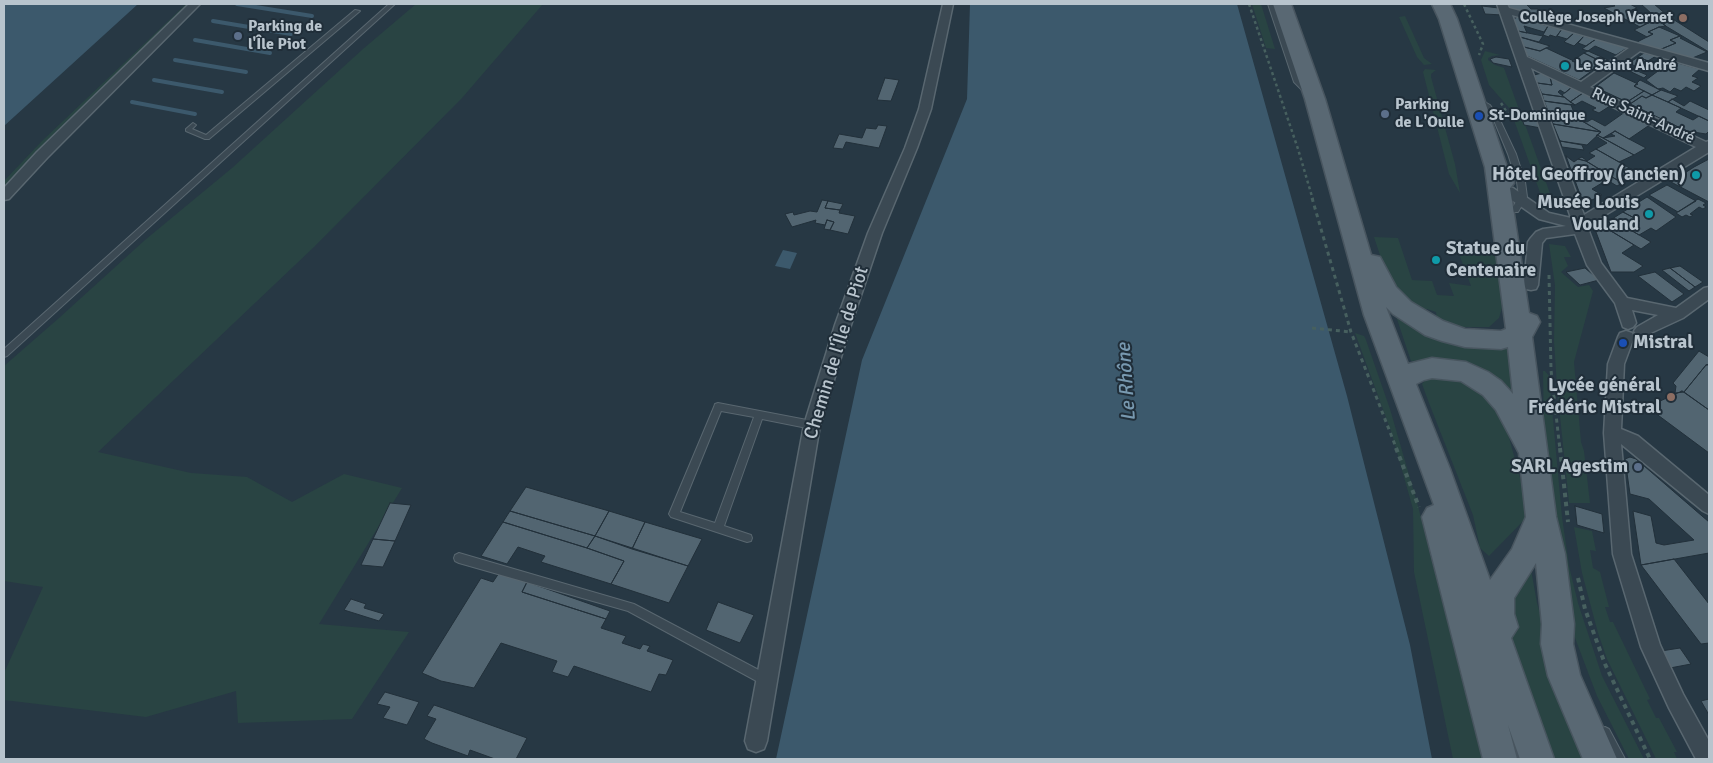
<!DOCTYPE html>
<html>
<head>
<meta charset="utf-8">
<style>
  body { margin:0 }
  #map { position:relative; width:1713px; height:763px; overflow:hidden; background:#273844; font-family:Signika,sans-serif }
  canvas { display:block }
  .frame { position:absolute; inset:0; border:5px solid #b8c4cd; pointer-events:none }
</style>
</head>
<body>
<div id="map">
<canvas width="1713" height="763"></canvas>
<div class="frame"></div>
</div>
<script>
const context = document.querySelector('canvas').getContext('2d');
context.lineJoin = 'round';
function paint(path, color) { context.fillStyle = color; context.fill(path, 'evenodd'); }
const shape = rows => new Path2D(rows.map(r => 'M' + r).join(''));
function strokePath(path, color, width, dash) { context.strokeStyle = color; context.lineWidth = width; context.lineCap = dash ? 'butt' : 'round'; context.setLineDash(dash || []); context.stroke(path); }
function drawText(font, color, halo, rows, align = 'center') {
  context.font = font + ' Signika,sans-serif'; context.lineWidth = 4; context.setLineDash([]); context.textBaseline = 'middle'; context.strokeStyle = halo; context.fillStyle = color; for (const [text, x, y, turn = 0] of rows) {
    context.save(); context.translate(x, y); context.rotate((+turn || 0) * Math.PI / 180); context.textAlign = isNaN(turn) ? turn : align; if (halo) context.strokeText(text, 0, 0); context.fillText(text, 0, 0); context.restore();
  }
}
paint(shape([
  [186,4,189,4,56,132,4,187,4,181,42,141],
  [416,4,543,4,462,98,314,247,98,452,191,473,247,477,292,502,344,474,402,488,319,624,409,632,352,719,238,723,236,691,146,717,4,700,4,673,43,587,4,581,4,366,59,318,145,240,232,168,363,49],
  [1252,4,1261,4,1275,49,1266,48],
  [1405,16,1424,58,1432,64,1424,65,1417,57,1399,17],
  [1485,51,1500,55,1492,56,1488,58,1488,60,1495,65,1504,68,1521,115,1519,115,1526,127,1552,199,1542,198,1510,109,1489,85,1481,60],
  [1425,69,1436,70,1431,74,1431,77,1455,164,1460,193,1449,174,1423,72],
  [1374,237,1398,238,1412,280,1432,281,1437,295,1454,296,1449,283,1471,286,1455,243,1499,248,1502,308,1499,318,1489,327,1462,327,1449,325,1437,320,1436,312,1427,309,1420,311,1406,301,1388,279],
  [1549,244,1565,246,1571,257,1564,257,1568,266,1561,272,1578,287,1589,285,1593,291,1574,362,1581,442,1584,451,1590,503,1569,503,1557,387,1554,341,1555,285],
  [1395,313,1475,347,1491,349,1515,346,1516,402,1436,360,1411,361],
  [1355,333,1364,336,1366,340,1390,409,1418,506,1482,759,1453,759,1414,572,1413,509,1391,431],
  [1543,371,1545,371,1549,376,1562,517,1569,566,1578,603,1602,676,1644,759,1629,759,1597,696,1569,622,1544,443],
  [1428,377,1471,381,1504,419,1528,507,1528,516,1489,556,1480,548,1473,515,1429,403,1422,384],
  [1574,527,1592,531,1596,551,1590,550,1593,568,1600,572,1609,607,1605,607,1610,622,1613,622,1650,699,1647,700,1656,718,1659,718,1677,752,1674,752,1677,759,1656,759,1607,659,1598,633,1582,573],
  [1530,564,1537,603,1555,664,1593,759,1554,759,1504,619,1509,601]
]), '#294443');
paint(shape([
  [4,4,138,4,4,126],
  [970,4,1237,4,1347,396,1410,645,1432,759,776,759,862,360,967,99],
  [783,250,797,253,790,269,775,266]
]), '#3c596c');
strokePath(shape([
  [237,4,312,16],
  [213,21,291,34],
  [195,40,270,53],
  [175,60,246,72],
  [154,80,222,92],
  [132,102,195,114]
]), '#3c596c', 4);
const building = shape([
  [1507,4,1526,4,1531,9,1538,9,1543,17,1509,8,1507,4],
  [1613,4,1630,4,1637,8,1629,11,1650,22,1640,27,1604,8,1615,6,1613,4],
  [1641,4,1654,4,1668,16,1709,42,1709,52,1664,25,1641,4],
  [1482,6,1499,8,1502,15,1485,14,1482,6],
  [1518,17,1548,26,1544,32,1524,26,1527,33,1518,31,1513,19,1518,17],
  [1650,22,1661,22,1666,26,1659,27,1648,32,1653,34,1647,37,1634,30,1650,22],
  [1548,26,1562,29,1556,37,1550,35,1549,37,1543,35,1548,26],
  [1659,27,1680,36,1670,40,1676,43,1659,50,1635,43,1653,34,1648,32,1659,27],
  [1562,29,1574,33,1567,39,1557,36,1562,29],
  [1518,31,1543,36,1539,42,1520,37,1518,31],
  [1574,33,1584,36,1574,46,1564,42,1574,33],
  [1584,36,1596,39,1586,46,1578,43,1584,36],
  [1680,36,1682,37,1680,38,1707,52,1690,59,1659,50,1676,43,1670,40,1680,36],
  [1520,37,1550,46,1540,51,1524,47,1520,37],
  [1596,39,1625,47,1627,48,1616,55,1595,46,1588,51,1582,49,1596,39],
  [1524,47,1540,51,1546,48,1593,70,1579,80,1527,56,1524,47],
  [1588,51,1608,60,1604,63,1584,53,1588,51],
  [1584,53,1604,63,1593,70,1572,61,1584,53],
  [1644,53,1656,56,1648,61,1638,57,1644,53],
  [1496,57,1509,59,1512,67,1493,63,1490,59,1496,57],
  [1638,57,1648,61,1639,68,1629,63,1638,57],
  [1674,62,1700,69,1692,76,1698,78,1692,82,1701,86,1694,91,1686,87,1681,91,1674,88,1670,92,1663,88,1658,89,1646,80,1666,65,1674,62],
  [1626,66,1635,70,1647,75,1644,78,1623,68,1626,66],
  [1542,73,1550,77,1552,85,1537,83,1534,75,1542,73],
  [1614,73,1638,84,1634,86,1644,91,1627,102,1595,87,1614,73],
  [1550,77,1572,87,1565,93,1560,90,1558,92,1564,97,1542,94,1537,83,1552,85,1550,77],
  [885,78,899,80,891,101,877,100,885,78],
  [1640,80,1658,89,1661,90,1652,95,1634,86,1640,80],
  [1572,87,1583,93,1570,102,1562,95,1572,87],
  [1661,90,1678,96,1668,102,1652,95,1661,90],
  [1644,91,1652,95,1646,98,1642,96,1630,104,1627,102,1644,91],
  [1583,93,1610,106,1599,113,1592,110,1596,108,1582,101,1575,105,1570,102,1583,93],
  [1542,94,1564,97,1575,105,1544,101,1542,94],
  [1652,95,1681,108,1676,112,1693,120,1699,116,1709,121,1709,131,1706,134,1687,131,1630,104,1642,96,1646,98,1652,95],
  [1672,99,1684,106,1690,101,1709,110,1709,121,1668,102,1672,99],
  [1544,101,1571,105,1577,120,1550,116,1544,101],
  [1625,112,1651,124,1629,139,1615,131,1603,138,1597,135,1601,132,1582,121,1587,122,1592,119,1605,126,1625,112],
  [1521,115,1538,118,1541,128,1524,125,1521,115],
  [1550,116,1582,121,1601,132,1553,124,1550,116],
  [1553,124,1601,132,1587,145,1560,141,1553,124],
  [878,125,887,126,879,148,846,142,843,149,833,148,839,134,862,138,866,128,876,129,878,125],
  [1615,131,1629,139,1646,148,1634,155,1603,138,1615,136,1611,134,1615,131],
  [1597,135,1603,138,1634,155,1619,162,1596,149,1607,143,1596,136,1597,135],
  [1560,141,1582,145,1584,150,1562,147,1560,141],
  [1596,149,1619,162,1638,173,1622,183,1586,161,1578,159,1582,157,1587,161,1595,156,1589,153,1596,149],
  [1566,156,1574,162,1578,159,1586,161,1622,183,1617,186,1607,180,1592,189,1602,195,1592,200,1581,197,1566,156],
  [1709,159,1709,202,1671,182,1694,167,1709,159],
  [1667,185,1696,201,1678,212,1649,195,1667,185],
  [1647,197,1676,217,1656,231,1651,228,1639,235,1629,229,1640,221,1623,212,1647,197],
  [1698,199,1706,203,1703,205,1706,207,1703,209,1699,207,1690,214,1693,215,1690,217,1686,215,1682,217,1676,213,1698,199],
  [822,200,828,201,825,208,840,210,839,213,855,216,848,234,830,230,834,222,827,220,825,225,815,223,816,220,792,227,785,214,793,212,794,215,810,211,817,212,822,200],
  [828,201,843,204,840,210,825,208,828,201],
  [1623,212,1640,221,1629,229,1612,219,1623,212],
  [1612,219,1629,229,1651,242,1641,249,1601,225,1612,219],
  [827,220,834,222,830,230,824,229,827,220],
  [1601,225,1634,245,1622,253,1643,266,1634,272,1611,272,1596,232,1596,229,1601,225],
  [1680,266,1703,282,1695,287,1670,268,1680,266],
  [1585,268,1599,280,1580,285,1566,272,1585,268],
  [1670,268,1695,287,1689,291,1662,270,1670,268],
  [1655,272,1684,294,1672,302,1638,276,1655,272],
  [1699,351,1709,357,1709,364,1706,365,1684,392,1675,393,1676,386,1673,383,1699,351],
  [1706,365,1709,365,1709,410,1684,392,1706,365],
  [1682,391,1709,410,1709,453,1647,407,1682,391],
  [1630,457,1636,459,1709,522,1709,553,1641,565,1633,511,1651,516,1656,543,1664,545,1694,540,1649,499,1630,494,1625,459,1630,457],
  [526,487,609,511,595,536,510,511,526,487],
  [390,503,411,505,395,541,373,539,390,503],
  [1575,506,1602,514,1604,533,1577,525,1575,506],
  [510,511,595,536,587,548,503,522,510,511],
  [609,511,645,522,632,549,595,536,609,511],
  [503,522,587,548,624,561,611,584,541,562,545,556,518,547,507,564,481,556,503,522],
  [645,522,702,539,688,566,632,549,645,522],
  [595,536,688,566,669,603,611,584,624,561,587,548,595,536],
  [373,539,395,541,383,567,361,565,373,539],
  [1674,559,1709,604,1709,643,1701,644,1641,565,1674,559],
  [499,573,527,582,522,592,606,619,601,628,626,636,622,643,640,649,643,644,650,646,647,651,673,660,666,675,659,674,651,692,574,666,568,677,552,672,557,661,501,643,474,688,441,681,422,673,481,578,493,582,499,573],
  [527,582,610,611,606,619,522,592,527,582],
  [351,599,366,604,364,608,384,614,379,621,344,610,351,599],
  [718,602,754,615,740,643,706,630,718,602],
  [1680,648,1691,664,1670,668,1661,651,1680,648],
  [385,692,419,702,407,725,383,718,390,707,377,704,385,692],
  [1709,699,1709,715,1701,701,1709,699],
  [434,705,443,708,527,738,516,759,495,759,470,750,468,756,432,743,424,739,436,719,427,716,434,705]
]);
paint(building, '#526571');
strokePath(building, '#22303a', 1);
const service = shape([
  [389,4,395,4,7,356,4,357,4,349,389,4],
  [1268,4,1274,4,1300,81,1311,93,1311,95,1307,95,1294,82,1268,4],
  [355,10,360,11,209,139,205,139,186,131,186,129,193,123,196,125,192,129,206,135,355,10],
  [1476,97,1490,105,1499,118,1516,154,1525,182,1527,197,1518,212,1512,212,1511,210,1519,197,1517,182,1508,154,1493,118,1486,107,1474,100,1474,98,1476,97],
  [718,403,812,421,815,422,817,425,815,428,812,429,762,419,724,526,751,535,752,538,751,541,747,542,671,517,669,514,714,407,715,404,718,403],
  [721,411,754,417,715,523,680,512,721,411],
  [459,553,634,604,770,676,772,680,770,684,766,685,762,684,628,611,459,563,455,561,454,558,455,555,459,553],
  [1605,727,1609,729,1625,759,1613,759,1599,733,1601,729,1605,727]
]);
const minor = shape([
  [189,4,200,4,47,158,9,199,4,200,4,188,37,152,189,4],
  [943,4,953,4,931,109,917,148,882,233,851,325,820,425,767,741,764,749,756,752,748,749,745,741,804,425,835,325,868,233,905,148,919,109,943,4],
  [1497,4,1507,4,1509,8,1709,63,1709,71,1640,51,1590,87,1706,142,1709,141,1709,152,1587,226,1601,263,1627,298,1676,308,1704,288,1709,287,1709,299,1683,318,1642,337,1637,335,1634,331,1637,327,1658,315,1632,310,1636,323,1633,327,1628,329,1623,327,1615,303,1587,265,1575,234,1546,238,1542,243,1538,285,1536,289,1531,290,1526,289,1524,285,1528,242,1530,239,1536,232,1543,229,1566,226,1539,219,1503,194,1501,191,1503,188,1513,188,1549,213,1571,218,1497,4],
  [1512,15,1629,48,1581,82,1527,57,1512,15],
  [1531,68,1696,147,1584,215,1531,68],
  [1626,331,1632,333,1634,337,1624,364,1621,429,1638,436,1709,495,1709,514,1703,511,1621,444,1631,554,1660,645,1683,694,1709,741,1709,759,1696,759,1669,708,1641,647,1613,554,1604,433,1608,364,1618,337,1620,333,1626,331]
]);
const primary = shape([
  [1273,4,1291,4,1325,99,1371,255,1380,257,1396,287,1411,302,1443,321,1465,329,1501,331,1506,329,1485,167,1439,19,1432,4,1450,4,1457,19,1507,167,1514,183,1510,188,1529,313,1537,316,1540,322,1532,337,1556,517,1565,554,1574,624,1573,644,1580,675,1617,759,1583,759,1548,676,1541,644,1542,624,1536,563,1514,598,1514,614,1518,627,1511,638,1554,759,1520,759,1508,725,1517,759,1483,759,1422,517,1427,508,1434,505,1364,315,1305,99,1273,4],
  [1386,307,1393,314,1425,335,1442,341,1465,347,1501,349,1508,347,1513,394,1501,381,1488,372,1466,362,1432,358,1408,364,1386,307],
  [1432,378,1461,381,1483,395,1496,410,1519,453,1526,517,1512,549,1490,580,1450,469,1416,384,1424,380,1432,378]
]);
strokePath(service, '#596770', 2);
strokePath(minor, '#596770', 3);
strokePath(primary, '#48555f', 3);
strokePath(shape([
  [1249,4,1298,149,1313,200],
  [1464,4,1483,44,1479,55],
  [1501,103,1508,114]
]), '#47605f', 2.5, [3, 3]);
strokePath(shape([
  [1312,198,1351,332,1397,450],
  [1549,275,1551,370,1560,450],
  [1312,328,1351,332]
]), '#47605f', 3, [4, 4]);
strokePath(shape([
  [1396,448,1419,507],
  [1560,448,1568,522],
  [1578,578,1585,609,1605,664,1650,759]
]), '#47605f', 4, [4.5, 4.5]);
paint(service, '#3b4953');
paint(minor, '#3b4953');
paint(primary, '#596873');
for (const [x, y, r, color] of [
  [1683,18,5,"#8d6e63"],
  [238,36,5,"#5c6f8a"],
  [1565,66,5,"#0f9aa8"],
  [1385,114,5,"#5c6f8a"],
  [1479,116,5,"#1a4fb4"],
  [1696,175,5,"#0f9aa8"],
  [1649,214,5,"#0f9aa8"],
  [1436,260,5,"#0f9aa8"],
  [1623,343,5,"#1a4fb4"],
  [1671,397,5,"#8d6e63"],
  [1638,467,5,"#5c6f8a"]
]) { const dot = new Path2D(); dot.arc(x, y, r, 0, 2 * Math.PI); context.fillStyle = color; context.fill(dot); strokePath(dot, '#202e39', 2); }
drawText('bold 16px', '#b8c4cd', '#202e39', [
  ["Collège Joseph Vernet",1673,18,"right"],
  ["Parking de",248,27],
  ["l'Île Piot",248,45],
  ["Le Saint André",1575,66],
  ["Parking",1395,105],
  ["de L'Oulle",1395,123],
  ["St-Dominique",1489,116]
], 'left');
drawText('16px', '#b8c4cd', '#202e39', [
  ["Rue Saint-André",1643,116,25]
]);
drawText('bold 19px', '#b8c4cd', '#202e39', [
  ["Hôtel Geoffroy (ancien)",1686,175],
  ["Musée Louis",1639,203],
  ["Vouland",1639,225],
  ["Statue du",1446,249,"left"],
  ["Centenaire",1446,271,"left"],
  ["Mistral",1633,343,"left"],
  ["Lycée général",1661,386],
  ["Frédéric Mistral",1661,408],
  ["SARL Agestim",1628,467]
], 'right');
drawText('19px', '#b8c4cd', '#202e39', [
  ["Chemin de l'Île de Piot",837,353,-73]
]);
drawText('italic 20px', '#7899b0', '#202e39', [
  ["Le Rhône",1127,382,-94]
]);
</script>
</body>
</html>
